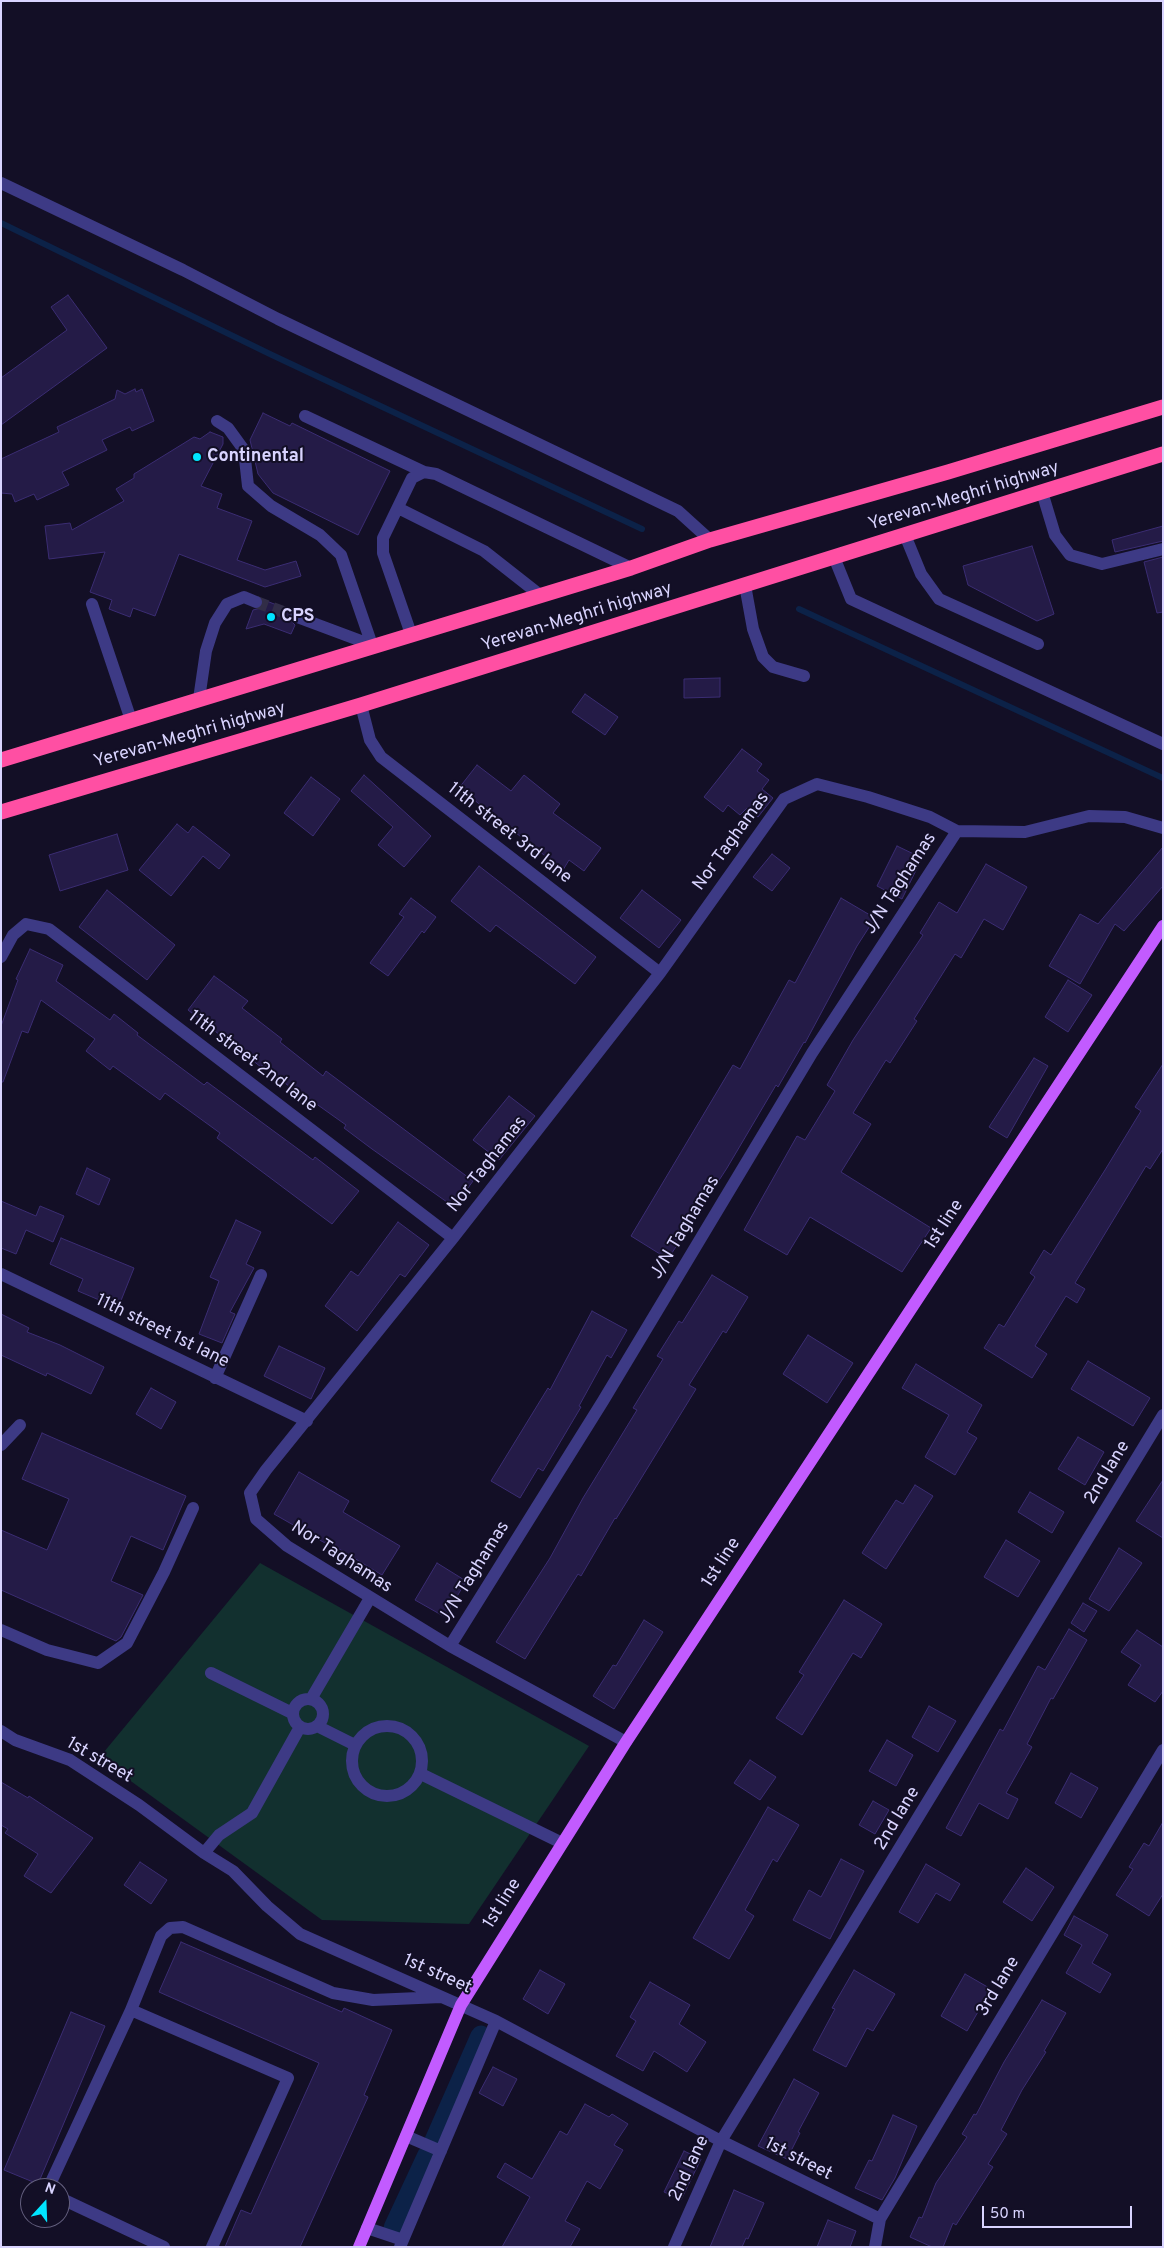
<!DOCTYPE html>
<html>
<head>
<meta charset="utf-8">
<style>
  body { margin:0 }
  #map { position:relative; width:1164px; height:2248px; overflow:hidden; background:#130f26; font-family:Overpass,sans-serif }
  canvas { display:block }
  .frame { position:absolute; inset:0; border:2px solid #d9d4ff; pointer-events:none }
  .north { position:absolute; left:20px; top:2178px; width:50px; height:50px; box-sizing:border-box; background:#130f26; border:1px solid #625e7d; border-radius:50%; rotate:20deg; font-size:14px; font-weight:700; line-height:20px; text-align:center; color:#d9d4ff }
  .north::after { content:''; display:block; margin:auto; width:18px; height:22px; background:#00e5ff; clip-path:polygon(50% 0,100% 100%,50% 72%,0 100%) }
  .scale { position:absolute; left:982px; top:2206px; width:150px; height:22px; box-sizing:border-box; border:2px solid #d9d4ff; border-top:0; padding-left:6px; font-size:15px; line-height:18px; white-space:nowrap; color:#d9d4ff; -webkit-text-stroke:4px #130f26; paint-order:stroke }
</style>
</head>
<body>
<div id="map">
<canvas width="1164" height="2248"></canvas>
<div class="frame"></div>
<div class="north">N</div>
<div class="scale">50 m</div>
</div>
<script>
const context = document.querySelector('canvas').getContext('2d');
context.lineJoin = 'round';
function paint(path, color) { context.fillStyle = color; context.fill(path, 'evenodd'); }
const shape = rows => new Path2D(rows.map(r => 'M' + r).join(''));
function strokePath(path, color, width, dash) { context.strokeStyle = color; context.lineWidth = width; context.lineCap = dash ? 'butt' : 'round'; context.setLineDash(dash || []); context.stroke(path); }
function drawText(font, color, halo, rows, align = 'center') {
  context.font = font + ' Overpass,sans-serif'; context.lineWidth = 4; context.setLineDash([]); context.textBaseline = 'middle'; context.strokeStyle = halo; context.fillStyle = color; for (const [text, x, y, turn = 0] of rows) {
    context.save(); context.translate(x, y); context.rotate((+turn || 0) * Math.PI / 180); context.textAlign = isNaN(turn) ? turn : align; if (halo) context.strokeText(text, 0, 0); context.fillText(text, 0, 0); context.restore();
  }
}
paint(shape([
  [260,1563,589,1746,469,1924,322,1920,99,1758]
]), '#12302f');
strokePath(shape([
  [1,223,272,355,642,529],
  [799,609,1163,778]
]), '#0c2248', 6);
strokePath(shape([
  [434,2143,481,2036],
  [394,2228,428,2155]
]), '#0c2248', 21);
const building = shape([
  [68,295,107,348,1,425,1,378,67,330,51,307,68,295],
  [135,389,136,392,142,389,154,421,132,431,130,427,102,440,107,450,62,472,69,485,37,500,34,494,15,502,12,494,1,493,1,459,59,432,57,427,115,399,117,390,125,394,135,389],
  [263,413,290,426,292,423,390,471,358,535,273,493,258,474,250,440,263,413],
  [210,432,223,437,223,444,201,486,222,494,217,508,252,521,237,560,265,570,296,561,301,576,265,587,179,554,155,616,133,608,130,617,109,609,112,600,90,592,105,552,49,559,45,526,70,523,72,530,124,501,116,489,134,478,134,474,194,437,200,439,210,432],
  [1163,526,1163,541,1115,552,1112,540,1163,526],
  [1032,546,1054,614,1037,621,968,585,963,566,1032,546],
  [1163,557,1163,612,1157,613,1144,562,1163,557],
  [264,600,292,611,289,619,295,625,291,634,264,624,246,629,253,610,261,608,264,600],
  [720,678,720,697,684,698,684,679,720,678],
  [585,694,618,717,605,735,572,712,585,694],
  [742,749,762,764,757,771,769,780,762,789,773,798,758,817,747,808,740,815,728,805,723,812,704,797,742,749],
  [477,765,511,791,524,775,560,804,553,813,601,848,584,871,569,860,563,870,459,788,477,765],
  [364,775,431,836,404,867,378,845,393,827,351,791,364,775],
  [311,777,340,799,313,836,284,813,311,777],
  [177,824,188,833,193,826,230,855,219,869,203,856,171,896,139,870,177,824],
  [117,834,128,870,60,891,49,855,117,834],
  [897,846,922,858,902,899,877,886,897,846],
  [1163,847,1163,886,1124,931,1115,924,1080,984,1049,966,1080,914,1098,924,1163,847],
  [772,854,790,868,772,891,753,877,772,854],
  [986,864,1027,887,1003,930,984,919,961,958,955,954,914,1019,917,1021,890,1063,886,1060,853,1113,871,1124,841,1172,931,1228,902,1272,810,1217,787,1255,744,1230,797,1136,805,1140,835,1091,827,1085,853,1040,923,935,920,933,939,902,957,913,986,864],
  [479,866,596,957,575,984,496,925,490,932,451,901,479,866],
  [107,890,175,945,147,980,79,927,107,890],
  [642,890,681,920,659,948,620,918,642,890],
  [411,898,436,917,424,933,422,931,388,976,370,963,404,917,399,914,411,898],
  [841,898,875,918,857,946,805,1043,804,1042,778,1087,776,1085,727,1168,668,1259,631,1236,733,1065,740,1069,789,980,795,983,841,898],
  [30,949,63,965,56,981,110,1020,114,1014,138,1033,137,1035,204,1085,207,1082,313,1160,315,1157,359,1191,332,1224,217,1138,220,1133,165,1093,160,1100,113,1066,110,1070,86,1051,95,1039,41,1000,28,1033,22,1031,3,1082,1,1082,1,1026,18,980,16,979,30,949],
  [214,976,248,1001,242,1008,282,1039,280,1042,323,1076,326,1071,473,1181,454,1207,372,1149,344,1128,346,1125,301,1093,299,1094,262,1065,261,1067,188,1010,214,976],
  [1068,980,1092,995,1068,1032,1045,1017,1068,980],
  [1034,1058,1048,1066,1007,1138,989,1127,1034,1058],
  [1163,1064,1163,1149,1150,1169,1146,1166,1075,1283,1085,1289,1077,1303,1066,1296,1035,1346,1047,1354,1032,1378,984,1348,999,1324,1004,1327,1035,1277,1030,1273,1044,1250,1051,1255,1105,1170,1141,1111,1135,1107,1163,1064],
  [509,1096,535,1116,499,1160,473,1140,509,1096],
  [87,1168,110,1179,99,1205,76,1194,87,1168],
  [1,1201,36,1216,40,1206,64,1216,53,1242,26,1230,16,1254,1,1248,1,1201],
  [236,1220,261,1232,246,1264,254,1268,230,1312,235,1314,222,1343,199,1334,219,1281,210,1277,236,1220],
  [398,1222,429,1245,405,1277,400,1274,357,1331,325,1306,351,1271,358,1276,398,1222],
  [61,1238,134,1268,118,1308,78,1291,83,1279,50,1264,61,1238],
  [712,1275,748,1297,726,1333,723,1331,689,1385,696,1389,634,1490,616,1519,615,1518,581,1576,578,1574,525,1659,496,1642,550,1558,583,1498,637,1410,633,1408,663,1359,657,1356,679,1321,682,1323,712,1275],
  [592,1311,627,1330,611,1358,607,1355,579,1406,581,1407,543,1471,538,1468,520,1498,491,1481,548,1388,550,1390,592,1311],
  [1,1314,29,1328,27,1332,60,1345,104,1367,91,1394,47,1373,46,1376,1,1355,1,1314],
  [808,1335,853,1363,827,1403,783,1374,808,1335],
  [279,1346,325,1368,311,1399,264,1376,279,1346],
  [1088,1361,1150,1398,1133,1426,1071,1389,1088,1361],
  [916,1364,982,1405,967,1432,977,1438,955,1475,925,1457,949,1415,902,1388,916,1364],
  [151,1388,176,1402,161,1429,136,1414,151,1388],
  [42,1433,186,1496,163,1550,131,1536,111,1581,143,1595,121,1637,116,1641,1,1590,1,1530,47,1550,69,1499,22,1479,42,1433],
  [1078,1437,1104,1452,1085,1485,1058,1469,1078,1437],
  [299,1472,349,1501,343,1512,400,1546,382,1575,326,1541,325,1543,274,1514,299,1472],
  [1163,1480,1163,1538,1136,1521,1163,1480],
  [915,1485,933,1496,886,1569,862,1553,896,1500,903,1504,915,1485],
  [1030,1492,1064,1512,1052,1533,1018,1512,1030,1492],
  [1006,1540,1040,1561,1018,1597,984,1577,1006,1540],
  [1119,1548,1142,1563,1109,1611,1089,1599,1119,1548],
  [437,1563,466,1581,445,1617,415,1600,437,1563],
  [844,1600,882,1624,861,1658,853,1653,802,1735,776,1718,804,1675,799,1672,844,1600],
  [1083,1603,1097,1611,1084,1632,1071,1623,1083,1603],
  [644,1620,663,1632,614,1709,593,1696,613,1665,616,1666,644,1620],
  [1069,1629,1087,1640,1053,1699,1051,1698,1027,1744,1032,1747,1006,1793,1018,1799,1008,1819,979,1803,961,1836,946,1828,1000,1729,1003,1731,1038,1666,1045,1670,1069,1629],
  [1137,1630,1163,1647,1163,1691,1155,1702,1128,1685,1141,1665,1121,1652,1137,1630],
  [929,1706,956,1721,938,1752,912,1737,929,1706],
  [887,1740,913,1755,896,1786,869,1771,887,1740],
  [750,1760,776,1777,760,1800,734,1783,750,1760],
  [1071,1773,1098,1788,1081,1818,1055,1803,1071,1773],
  [1,1782,28,1798,29,1796,93,1838,51,1893,24,1876,38,1854,5,1833,8,1829,1,1825,1,1782],
  [873,1801,889,1810,875,1834,859,1825,873,1801],
  [768,1807,799,1825,777,1862,773,1859,745,1910,754,1916,729,1959,693,1938,768,1807],
  [1163,1822,1163,1894,1149,1916,1116,1895,1133,1869,1129,1867,1144,1843,1149,1846,1163,1822],
  [841,1859,864,1871,830,1939,793,1920,809,1890,821,1897,841,1859],
  [140,1862,167,1880,151,1904,124,1885,140,1862],
  [926,1864,960,1884,950,1901,936,1893,918,1923,899,1912,926,1864],
  [1026,1868,1054,1887,1032,1921,1003,1902,1026,1868],
  [1074,1916,1108,1935,1092,1963,1111,1974,1100,1993,1066,1973,1082,1945,1064,1935,1074,1916],
  [181,1942,342,2012,344,2008,392,2030,364,2095,368,2097,300,2247,225,2247,241,2210,251,2214,319,2063,159,1992,181,1942],
  [540,1970,565,1984,548,2014,523,1999,540,1970],
  [854,1970,895,1994,873,2031,867,2028,846,2067,813,2050,835,2009,832,2008,854,1970],
  [965,1974,991,1989,967,2031,941,2016,965,1974],
  [650,1982,690,2005,679,2024,706,2042,687,2072,654,2051,643,2071,616,2056,636,2021,630,2017,650,1982],
  [1042,2000,1066,2013,1044,2051,1046,2052,1022,2090,1001,2130,1007,2134,988,2164,993,2167,956,2225,953,2223,943,2247,932,2247,910,2237,919,2217,922,2218,936,2183,967,2137,962,2134,974,2114,976,2115,1004,2062,1042,2000],
  [71,2012,105,2026,38,2184,4,2170,71,2012],
  [493,2067,517,2079,503,2106,479,2093,493,2067],
  [794,2079,819,2093,798,2132,800,2133,787,2159,758,2146,794,2079],
  [585,2104,609,2117,612,2114,628,2124,614,2145,623,2150,600,2189,587,2181,565,2221,580,2229,570,2247,502,2247,530,2197,497,2177,505,2163,532,2179,560,2131,567,2135,585,2104],
  [893,2115,917,2126,895,2178,882,2200,855,2188,869,2160,872,2161,893,2115],
  [684,2151,701,2159,681,2200,664,2192,684,2151],
  [734,2190,764,2203,748,2239,746,2238,742,2247,710,2247,734,2190],
  [828,2220,856,2231,850,2247,817,2247,828,2220]
]);
paint(building, '#241b47');
strokePath(building, '#3b2d73', 1);
strokePath(shape([
  [256,602,297,617]
]), '#312d47', 12, [12, 6]);
strokePath(shape([
  [1,183,183,270,278,319,678,511,710,540],
  [305,416,424,472],
  [217,421,228,428,244,450,248,486,271,506,320,535,341,555,372,645],
  [1042,492,1055,535,1070,555,1102,564,1163,549],
  [398,508,484,551,540,595],
  [905,535,921,574,939,599,1038,644],
  [834,557,851,599,1163,744],
  [745,585,753,629,763,657,773,667,804,676],
  [92,604,131,720],
  [297,617,372,645],
  [411,634,383,553,383,538,412,478,424,472,436,474,631,568],
  [199,699,206,651,215,623,227,604,244,597,256,602],
  [361,705,370,740,381,757,660,973],
  [1,957,13,935,26,924,49,929,453,1238],
  [1,1274,307,1421],
  [215,1378,261,1275],
  [1,1445,20,1425],
  [1,1630,47,1650,98,1663,127,1643,164,1572,193,1508],
  [450,1646,603,1401,812,1053,957,831],
  [211,1673,292,1713],
  '293 1714a15 15 0 1 1 30 0a15 15 0 1 1-30 0Z',
  [311,1699,370,1598],
  '352 1761a35 35 0 1 1 70 0a35 35 0 1 1-70 0Z',
  [317,1726,355,1745],
  [1,1731,15,1740,70,1760,139,1805,204,1853,233,1871,267,1906,300,1934,496,2021,721,2141,880,2219],
  [626,1742,450,1646,287,1546,256,1519,250,1493,266,1470,453,1238,660,973,784,799,817,784,868,797,930,817,957,831,1025,832,1089,816,1125,817,1163,828],
  [421,1774,562,1843],
  [204,1853,219,1835,252,1813,300,1727],
  [131,2010,288,2078,212,2247],
  [406,2136,441,2151],
  [53,2188,52,2180,131,2010,161,1936,170,1928,183,1927,333,1993,373,2000,441,1997],
  [60,2198,164,2247],
  [367,2228,403,2240],
  [400,2247,496,2021],
  [674,2247,721,2141,1163,1415],
  [875,2247,880,2219,1163,1750]
]), '#3d3a85', 12);
strokePath(shape([
  [359,2247,461,2005,626,1742,1163,926]
]), '#c25bff', 12);
strokePath(shape([
  [1,760,631,568,710,540,948,472,1163,407],
  [1,812,361,705,1163,454]
]), '#ff4fa3', 15);
for (const [x, y, r, color] of [
  [197,457,5,"#00e5ff"],
  [271,617,5,"#00e5ff"]
]) { const dot = new Path2D(); dot.arc(x, y, r, 0, 2 * Math.PI); context.fillStyle = color; context.fill(dot); strokePath(dot, '#130f26', 2); }
drawText('bold 18px', '#d9d4ff', '#130f26', [
  ["Continental",207,457],
  ["CPS",281,617]
], 'left');
drawText('18px', '#d9d4ff', '#130f26', [
  ["Yerevan-Meghri highway",964,497,-17],
  ["Yerevan-Meghri highway",577,618,-17],
  ["Yerevan-Meghri highway",190,736,-16],
  ["11th street 3rd lane",509,834,38],
  ["Nor Taghamas",732,842,-54],
  ["J/N Taghamas",901,884,-57],
  ["11th street 2nd lane",252,1062,37],
  ["Nor Taghamas",488,1165,-52],
  ["1st line",945,1225,-57],
  ["J/N Taghamas",686,1228,-59],
  ["11th street 1st lane",162,1332,26],
  ["2nd lane",1108,1473,-59],
  ["Nor Taghamas",341,1558,33],
  ["1st line",722,1563,-57],
  ["J/N Taghamas",475,1573,-58],
  ["1st street",99,1761,30],
  ["2nd lane",898,1819,-59],
  ["1st line",503,1904,-58],
  ["1st street",437,1975,24],
  ["3rd lane",999,1987,-59],
  ["1st street",798,2160,27],
  ["2nd lane",690,2169,-65]
]);
</script>
</body>
</html>
